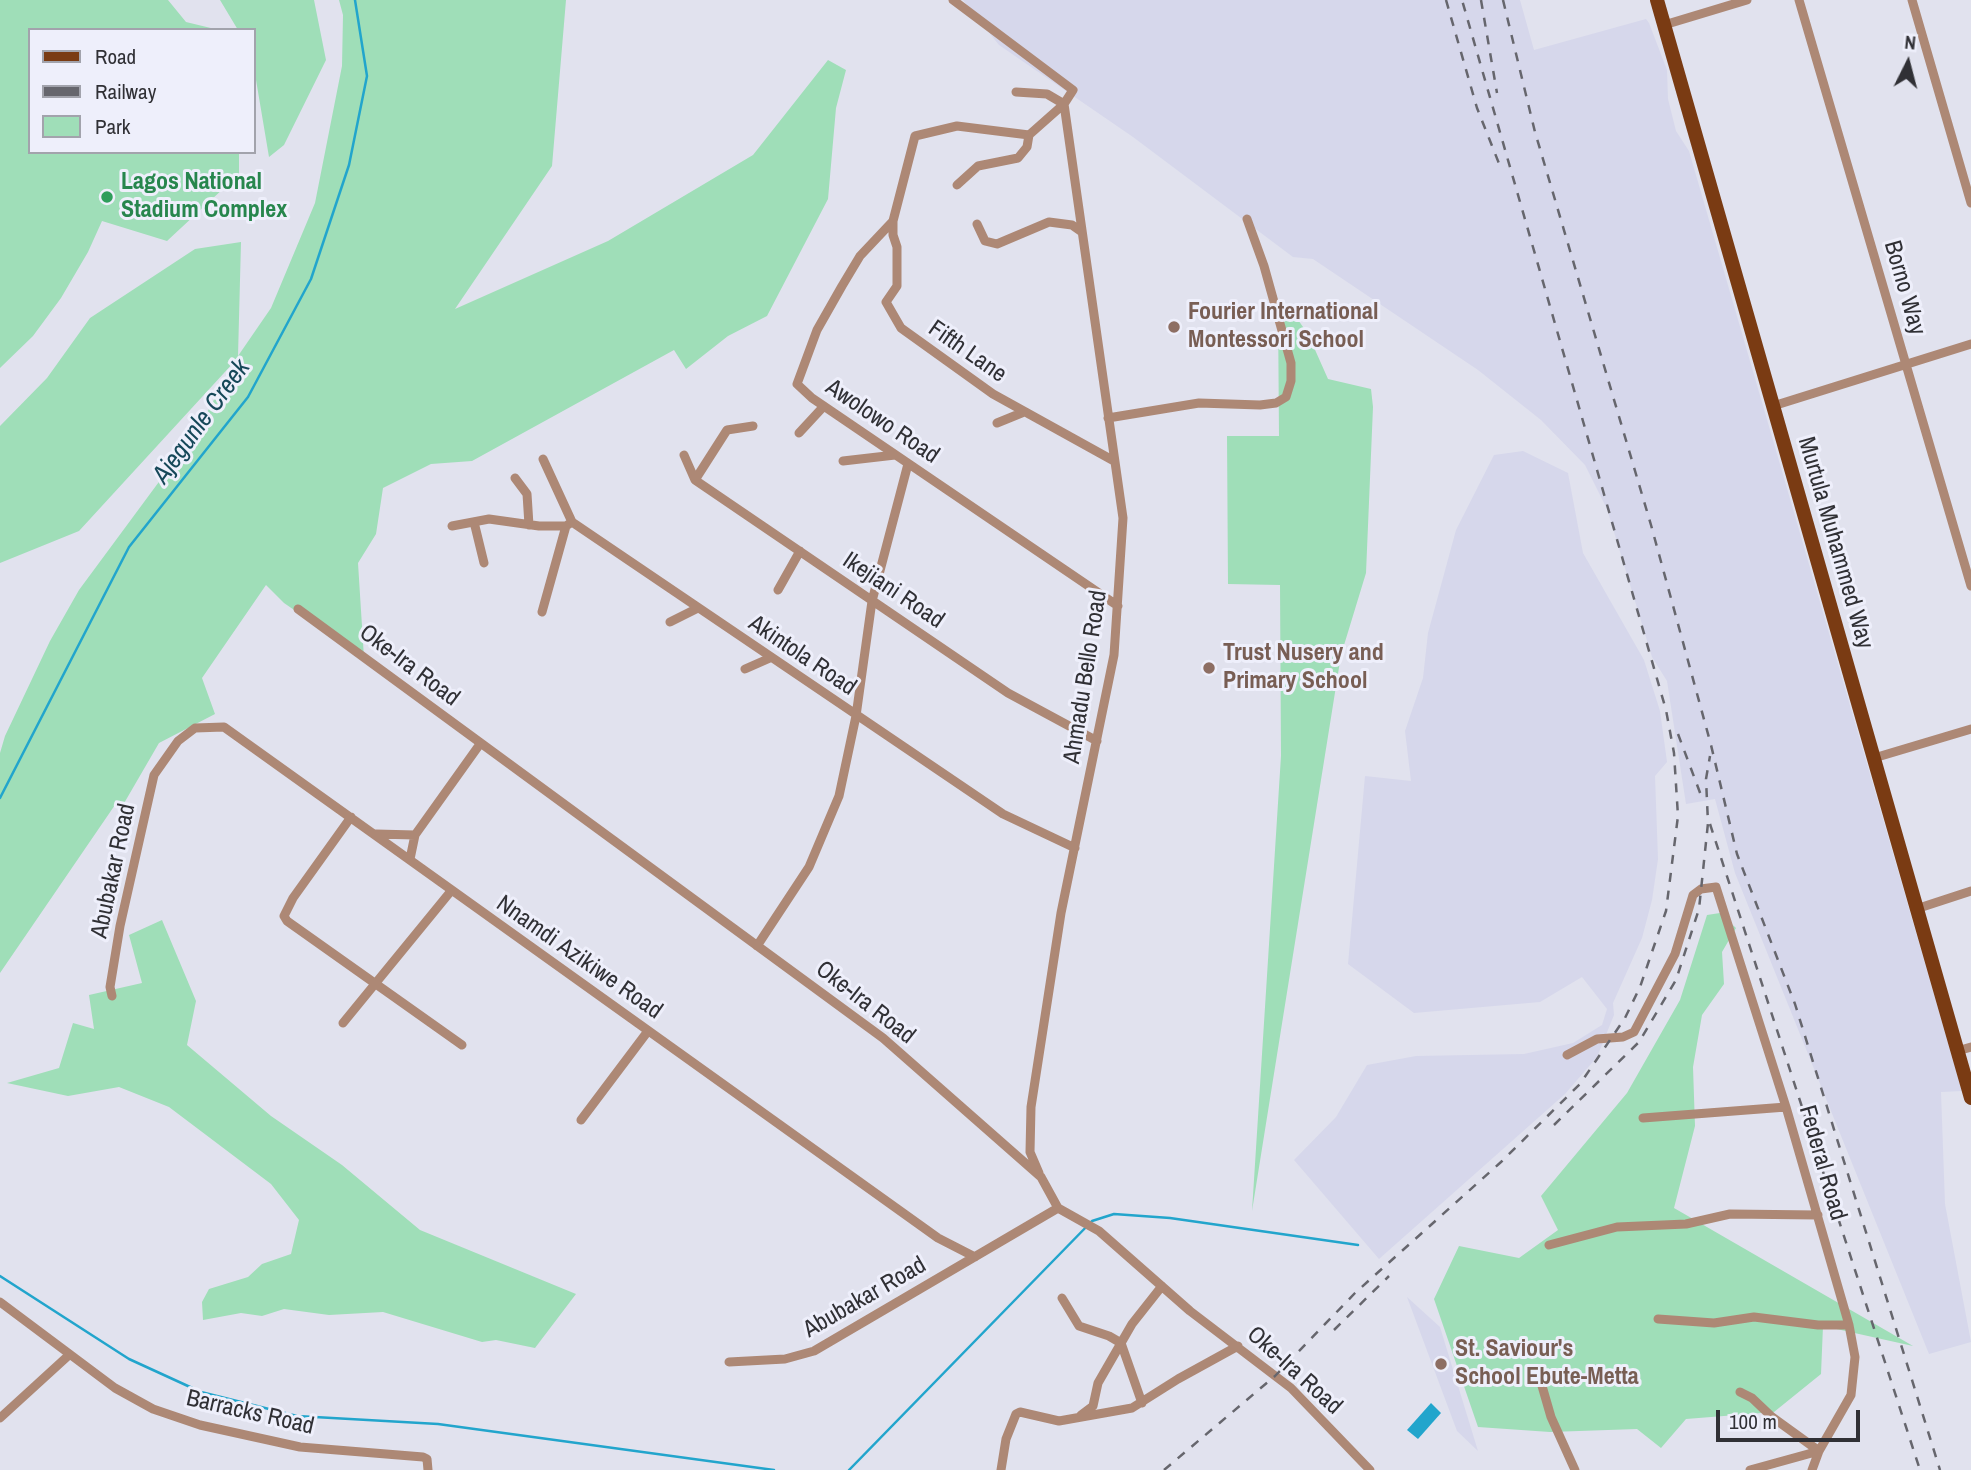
<!DOCTYPE html>
<html>
<head>
<meta charset="utf-8">
<style>
  body { margin:0 }
  #map { position:relative; width:1971px; height:1470px; overflow:hidden; background:#e1e2ee; font-family:"Archivo Narrow",sans-serif }
  canvas { display:block }
  .legend { position:absolute; left:28px; top:28px; width:228px; height:126px; box-sizing:border-box; background:#eeeffb; border:2px solid #a2a3ac; margin:0; padding:9px 12px; list-style:none; font-size:21px; color:#303035 }
  .legend li { display:flex; align-items:center; gap:14px; height:35px }
  .legend b { width:35px; border:2px solid #a2a3ac }
  .north { position:absolute; left:1873px; top:28px; width:70px; height:70px; -webkit-text-stroke:5px #eeeffb; paint-order:stroke; rotate:6deg; font-size:19px; font-weight:700; line-height:28px; text-align:center; color:#303035 }
  .north::after { content:''; display:block; margin:auto; width:24px; height:32px; background:#303035; clip-path:polygon(50% 0,100% 100%,50% 72%,0 100%) }
  .scale { position:absolute; left:1716px; top:1410px; width:144px; height:32px; box-sizing:border-box; border:4px solid #303035; border-top:0; padding-left:9px; font-size:21px; line-height:24px; white-space:nowrap; color:#303035; -webkit-text-stroke:5px #eeeffb; paint-order:stroke }
</style>
</head>
<body>
<div id="map">
<canvas width="1971" height="1470"></canvas>
<ul class="legend">
<li><b style="height:9px;background:#7a3b13"></b>Road</li>
<li><b style="height:9px;background:#66666d"></b>Railway</li>
<li><b style="height:19px;background:#9fdeb8"></b>Park</li>
</ul>
<div class="north">N</div>
<div class="scale">100 m</div>
</div>
<script>
const context = document.querySelector('canvas').getContext('2d');
context.lineJoin = 'round';
function paint(path, color) { context.fillStyle = color; context.fill(path, 'evenodd'); }
const shape = rows => new Path2D(rows.map(r => 'M' + r).join(''));
function strokePath(path, color, width, dash) { context.strokeStyle = color; context.lineWidth = width; context.lineCap = dash ? 'butt' : 'round'; context.setLineDash(dash || []); context.stroke(path); }
function drawText(font, color, halo, rows, align = 'center') {
  context.font = font + ' "Archivo Narrow",sans-serif'; context.lineWidth = 6; context.setLineDash([]); context.textBaseline = 'middle'; context.strokeStyle = halo; context.fillStyle = color; for (const [text, x, y, turn = 0] of rows) {
    context.save(); context.translate(x, y); context.rotate((+turn || 0) * Math.PI / 180); context.textAlign = isNaN(turn) ? turn : align; if (halo) context.strokeText(text, 0, 0); context.fillText(text, 0, 0); context.restore();
  }
}
paint(shape([
  [963,0,1520,0,1534,50,1646,19,1649,23,1667,70,1668,99,1676,131,1689,151,1962,1091,1941,1092,1945,1204,1971,1342,1929,1354,1735,873,1715,799,1686,804,1667,681,1652,657,1607,509,1585,465,1541,420,1478,370,1313,259,1293,257,1133,137,999,45],
  [1523,451,1568,473,1583,553,1644,660,1660,711,1667,762,1655,776,1658,859,1652,900,1642,938,1613,1003,1614,1015,1597,1057,1565,1094,1379,1259,1294,1160,1336,1117,1367,1065,1416,1056,1524,1054,1573,1043,1602,1025,1607,1009,1582,977,1540,1002,1414,1013,1348,964,1365,776,1411,781,1405,731,1423,678,1428,633,1456,530,1494,455],
  [1407,1297,1440,1327,1478,1451,1457,1431]
]), '#d6d7eb');
paint(shape([
  [0,0,168,0,186,22,219,30,30,30,30,152,239,152,239,174,167,241,102,221,88,252,61,298,33,336,0,368],
  [220,0,314,0,326,60,284,145,269,157,254,68,254,30,238,30],
  [339,0,566,0,552,166,455,309,608,241,753,155,828,60,846,70,836,108,828,199,767,316,728,336,686,369,674,350,472,461,431,464,383,488,376,534,358,563,364,658,284,603,266,585,202,678,215,714,159,743,123,805,117,802,0,973,0,753,5,736,50,641,79,590,198,429,235,361,79,531,0,563,0,426,47,378,90,318,195,249,241,242,238,356,271,308,315,203,342,66,343,15],
  [1278,307,1296,317,1308,334,1328,379,1371,389,1373,407,1366,573,1341,655,1252,1211,1281,756,1280,585,1228,584,1227,436,1279,436],
  [1720,913,1736,928,1722,952,1724,984,1702,1015,1693,1067,1695,1126,1674,1208,1913,1346,1823,1326,1821,1374,1774,1412,1686,1419,1661,1448,1637,1429,1550,1432,1478,1427,1434,1299,1459,1246,1519,1258,1558,1230,1541,1196,1627,1093,1680,1000,1707,915],
  [162,920,196,1001,187,1045,271,1116,342,1165,420,1230,576,1294,535,1348,496,1340,482,1342,383,1312,329,1315,284,1309,262,1316,241,1313,203,1320,202,1302,209,1289,248,1277,262,1264,291,1254,299,1220,271,1184,169,1107,119,1087,68,1096,7,1083,59,1068,73,1023,94,1029,89,995,142,983,129,935]
]), '#9fdeb8');
paint(shape([
  [1431,1403,1441,1413,1418,1439,1407,1430]
]), '#22a5cc');
strokePath(shape([
  [0,798,129,547,248,397,311,279,349,165,367,76,355,0],
  [0,1276,129,1359,201,1392,297,1416,438,1424,774,1470],
  [849,1470,1092,1221,1114,1214,1170,1218,1358,1245]
]), '#22a5cc', 2.5);
strokePath(shape([
  [953,0,1073,90,1064,104,1029,135,957,126,915,136,893,221,860,256,842,286,817,330,797,384,812,398,1118,606],
  [1799,0,1971,586],
  [1912,0,1971,203],
  [1664,25,1747,0],
  [1016,92,1047,94,1064,104,1123,518,1114,655,1061,913,1031,1107,1030,1152,1039,1173],
  [957,185,978,166,1018,158,1027,147,1029,135],
  [893,222,893,235,897,247,897,286,886,302,901,328,993,394,1114,461],
  [977,224,985,241,997,244,1049,222,1072,225,1082,232],
  [1773,406,1971,344],
  [1108,418,1199,403,1260,405,1276,403,1286,397,1291,381,1291,363,1264,266,1247,219],
  [997,423,1024,412],
  [799,433,824,406],
  [684,455,695,480,1008,693,1097,741],
  [543,459,572,522,1003,814,1075,848],
  [843,461,895,455],
  [515,478,527,494,529,525],
  [695,480,727,430,753,426],
  [474,522,484,563],
  [452,526,489,519,539,526,566,526,572,522],
  [778,590,800,551],
  [298,609,883,1038,1041,1177,1058,1208,1099,1231,1190,1311,1291,1388,1370,1470],
  [542,612,566,526],
  [670,622,698,608],
  [745,669,770,658],
  [1874,758,1971,729],
  [351,817,293,898,284,916,287,921,462,1045],
  [376,834,415,835],
  [410,859,415,835,480,744],
  [1916,909,1971,891],
  [757,946,809,867,839,796,856,716,872,601,908,464],
  [112,996,110,987,120,926,154,775,178,741,195,728,224,727,938,1238,975,1257],
  [343,1023,451,891],
  [1957,1051,1971,1047],
  [1567,1055,1597,1039,1623,1037,1634,1032,1675,954,1693,895,1701,889,1716,887,1786,1107,1849,1325,1855,1357,1851,1395,1819,1451,1812,1470],
  [1643,1118,1786,1107],
  [581,1120,648,1031],
  [1549,1245,1617,1227,1686,1224,1730,1214,1818,1215],
  [1062,1298,1079,1326,1109,1336,1121,1343,1142,1403],
  [0,1302,115,1388,153,1409,200,1425,300,1447,423,1457,427,1459,428,1470],
  [1658,1319,1714,1323,1754,1317,1818,1325,1849,1325],
  [729,1362,785,1359,814,1351,1058,1208],
  [1540,1379,1551,1417,1575,1470],
  [1740,1392,1752,1398,1772,1417,1819,1451],
  [1081,1415,1093,1406,1098,1383,1132,1324,1162,1286],
  [0,1418,69,1355],
  [1001,1470,1006,1439,1016,1414,1020,1412,1059,1421,1132,1408,1178,1379,1238,1346],
  [1750,1470,1819,1451]
]), '#ad8875', 9);
strokePath(shape([
  [1657,0,1971,1098]
]), '#7a3b13', 14);
strokePath(shape([
  [1446,0,1477,108,1500,166],
  [1481,0,1497,93],
  [1503,0,1535,132,1651,525,1711,745,1737,854,1795,1004,1940,1470],
  [1678,734,1702,798],
  [1710,824,1920,1470],
  [1554,1125,1639,1042,1676,980,1699,909,1708,823,1706,779,1710,756],
  [1334,1330,1389,1276],
  [1164,1470,1275,1376,1355,1293,1501,1162,1580,1084,1625,1018,1640,987,1666,911,1678,816,1674,753,1666,710,1462,0]
]), '#66666d', 2.5, [9, 9]);
for (const [x, y, r, color] of [
  [107,197,7,"#2e9e5b"],
  [1174,327,7,"#8d6e63"],
  [1209,668,7,"#8d6e63"],
  [1441,1364,7,"#8d6e63"]
]) { const dot = new Path2D(); dot.arc(x, y, r, 0, 2 * Math.PI); context.fillStyle = color; context.fill(dot); strokePath(dot, '#eeeffb', 2.5); }
drawText('bold 24px', '#27864d', '#eeeffb', [
  ["Lagos National",121,183],
  ["Stadium Complex",121,211]
], 'left');
drawText('24px', '#303035', '#eeeffb', [
  ["Borno Way",1904,288,74],
  ["Fifth Lane",967,352,35],
  ["Awolowo Road",882,422,34],
  ["Murtula Muhammed Way",1835,543,74],
  ["Ikejiani Road",893,591,34],
  ["Akintola Road",802,656,34],
  ["Oke-Ira Road",409,666,37],
  ["Ahmadu Bello Road",1086,677,-81],
  ["Abubakar Road",114,871,-78],
  ["Nnamdi Azikiwe Road",579,958,35],
  ["Oke-Ira Road",865,1003,38],
  ["Federal Road",1822,1163,74],
  ["Abubakar Road",865,1298,-30],
  ["Oke-Ira Road",1294,1371,42],
  ["Barracks Road",250,1413,13]
]);
drawText('bold 24px', '#785e54', '#eeeffb', [
  ["Fourier International",1188,313],
  ["Montessori School",1188,341],
  ["Trust Nusery and",1223,654],
  ["Primary School",1223,682],
  ["St. Saviour's",1455,1350],
  ["School Ebute-Metta",1455,1378]
], 'left');
drawText('italic 26px', '#164859', '#eeeffb', [
  ["Ajegunle Creek",202,422,-54]
]);
</script>
</body>
</html>
